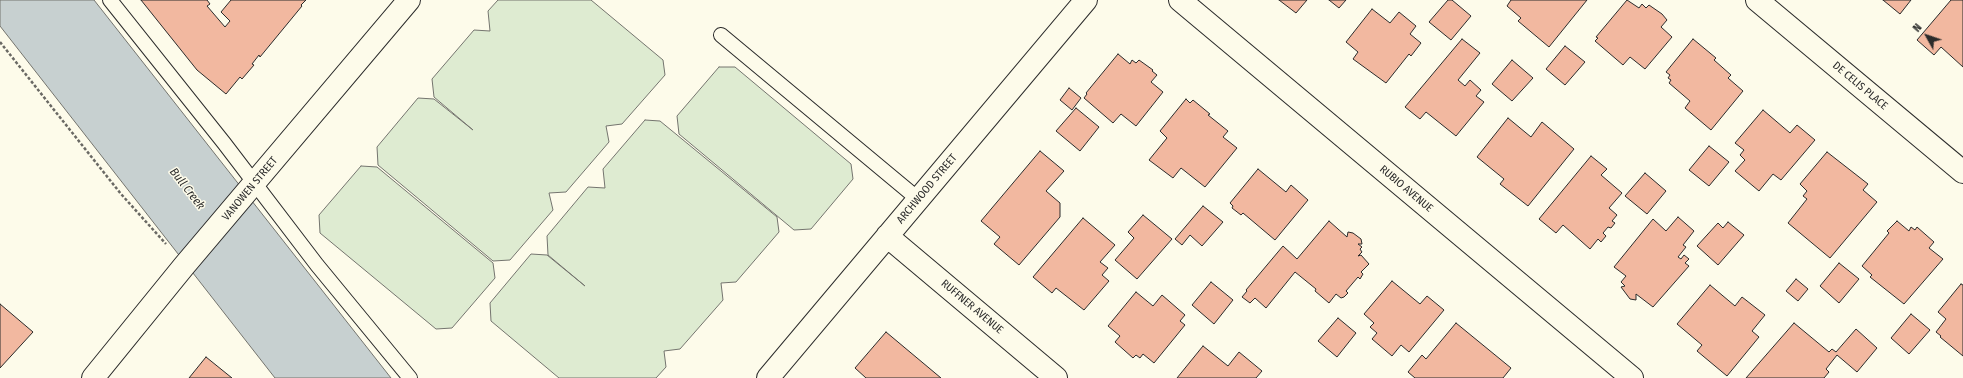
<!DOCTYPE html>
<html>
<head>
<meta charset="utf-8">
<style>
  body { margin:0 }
  #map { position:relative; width:1963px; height:378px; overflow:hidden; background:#fdfbea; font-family:"Fira Sans Condensed",sans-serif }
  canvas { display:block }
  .north { position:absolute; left:1907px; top:16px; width:40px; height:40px; -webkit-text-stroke:3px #fdfbea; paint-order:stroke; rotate:310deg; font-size:11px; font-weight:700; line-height:16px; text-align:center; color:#2b2b2b }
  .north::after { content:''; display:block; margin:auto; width:14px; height:18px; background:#2b2b2b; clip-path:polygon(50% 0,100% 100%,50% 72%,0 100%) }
</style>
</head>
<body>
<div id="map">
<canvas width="1963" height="378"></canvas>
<div class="north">N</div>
</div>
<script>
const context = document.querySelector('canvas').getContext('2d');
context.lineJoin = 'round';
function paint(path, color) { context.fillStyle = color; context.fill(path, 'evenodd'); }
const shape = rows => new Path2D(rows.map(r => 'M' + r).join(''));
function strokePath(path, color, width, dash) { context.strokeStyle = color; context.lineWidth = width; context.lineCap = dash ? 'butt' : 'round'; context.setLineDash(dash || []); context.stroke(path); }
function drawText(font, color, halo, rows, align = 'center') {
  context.font = font + ' "Fira Sans Condensed",sans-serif'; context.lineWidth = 3; context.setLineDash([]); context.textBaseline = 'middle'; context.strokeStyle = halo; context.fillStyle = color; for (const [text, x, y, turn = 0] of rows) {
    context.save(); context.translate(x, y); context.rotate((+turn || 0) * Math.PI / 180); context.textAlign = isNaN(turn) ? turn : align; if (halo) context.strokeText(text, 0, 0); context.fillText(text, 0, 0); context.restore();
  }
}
const green = shape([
  [498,0,591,0,663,60,665,75,622,124,606,126,609,142,566,192,549,193,553,210,510,260,493,261,378,165,377,147,418,98,434,99,473,130,434,97,432,79,474,30,490,31,488,11,498,0],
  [719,67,735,67,851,164,853,179,811,229,794,230,679,134,677,116,719,67],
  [645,120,660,121,777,217,779,232,736,282,721,283,723,300,680,349,664,351,666,367,656,378,559,378,491,321,490,303,531,254,547,255,585,286,548,255,547,236,588,187,605,188,603,169,645,120],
  [361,166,377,167,493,263,495,278,452,328,436,329,320,233,319,215,361,166]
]);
paint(green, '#deebd1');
strokePath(green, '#74746e', 1);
const water = shape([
  [0,0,94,0,391,378,275,378,0,26,0,0]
]);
paint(water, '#c7d0d0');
strokePath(water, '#74746e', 1);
const building = shape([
  [141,0,207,0,210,4,207,6,225,27,230,21,221,12,231,0,306,0,301,5,302,6,260,57,259,55,252,64,254,65,242,79,240,77,226,94,197,70,141,0],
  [1279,0,1307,0,1296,13,1279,0],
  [1329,0,1346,0,1339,8,1329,0],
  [1448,0,1452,0,1471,16,1451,40,1429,22,1448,0],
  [1511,0,1587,0,1549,47,1518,21,1521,18,1507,6,1511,0],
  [1627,0,1639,8,1642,4,1646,8,1649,5,1662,14,1667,20,1661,27,1672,37,1645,69,1630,57,1623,65,1595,41,1598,38,1596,37,1627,0],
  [1883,0,1911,0,1900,14,1883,0],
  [1951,0,1963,0,1963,67,1941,47,1934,55,1917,40,1951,0],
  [1372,9,1390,23,1399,12,1416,26,1410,34,1421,43,1411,56,1409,54,1386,83,1353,59,1358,52,1346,42,1372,9],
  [1462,39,1480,53,1458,80,1465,86,1470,80,1481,90,1476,96,1484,102,1456,136,1426,112,1420,119,1405,107,1462,39],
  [1693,39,1716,58,1714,60,1731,75,1728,78,1743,91,1711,130,1685,108,1690,101,1669,83,1671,80,1668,78,1670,75,1666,72,1693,39],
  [1565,46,1585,62,1565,85,1546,69,1565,46],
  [1118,54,1130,64,1132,60,1136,63,1139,60,1153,70,1152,71,1157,75,1151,82,1163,92,1136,126,1121,114,1113,123,1084,98,1087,94,1086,93,1118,54],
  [1512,60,1533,78,1512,101,1492,84,1512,60],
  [1069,88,1081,98,1072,110,1060,100,1069,88],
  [1186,99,1190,103,1193,100,1210,114,1208,115,1228,131,1223,137,1237,148,1205,187,1181,168,1173,178,1149,160,1167,138,1160,131,1186,99],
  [1076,108,1099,127,1080,151,1056,131,1076,108],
  [1763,110,1790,133,1797,125,1815,140,1781,180,1773,174,1759,191,1735,171,1745,160,1740,155,1744,150,1735,143,1763,110],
  [1508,118,1531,137,1542,122,1574,149,1528,206,1500,184,1504,179,1477,157,1508,118],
  [1709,146,1729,162,1709,186,1689,170,1709,146],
  [1040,151,1064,171,1046,191,1060,203,1060,217,1019,265,994,244,1000,237,981,221,1040,151],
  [1827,152,1868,184,1863,190,1877,202,1830,258,1788,223,1807,199,1803,196,1807,191,1800,184,1827,152],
  [1591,156,1607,169,1601,175,1622,193,1609,208,1617,215,1612,221,1615,223,1611,228,1608,227,1603,233,1606,236,1601,242,1598,239,1590,249,1563,225,1556,233,1539,219,1591,156],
  [1258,169,1286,192,1291,185,1308,200,1275,240,1243,213,1241,215,1232,208,1233,206,1230,203,1258,169],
  [1645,173,1666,191,1647,214,1625,196,1645,173],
  [1203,206,1223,222,1202,246,1190,235,1182,245,1175,239,1203,206],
  [1143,215,1172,239,1137,279,1115,260,1134,238,1128,232,1143,215],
  [1678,217,1694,231,1683,245,1686,247,1678,257,1681,259,1684,255,1689,259,1685,263,1689,266,1653,307,1636,294,1636,300,1630,299,1621,287,1625,286,1621,282,1626,276,1614,267,1653,219,1666,231,1678,217],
  [1083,218,1115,245,1100,262,1108,268,1102,275,1109,281,1084,310,1056,288,1052,293,1033,277,1083,218],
  [1329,221,1347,237,1348,232,1353,233,1361,239,1362,244,1358,244,1362,247,1360,249,1362,252,1358,256,1361,255,1369,264,1361,272,1363,274,1360,279,1358,277,1346,291,1348,293,1344,297,1341,298,1336,294,1329,303,1315,291,1316,289,1295,272,1266,308,1255,298,1250,303,1242,297,1247,291,1246,290,1283,246,1297,259,1329,221],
  [1897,221,1909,231,1911,227,1915,230,1917,227,1934,242,1929,248,1943,259,1904,304,1870,277,1872,275,1862,266,1889,233,1887,231,1897,221],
  [1728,222,1744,235,1718,265,1697,246,1718,223,1723,228,1728,222],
  [1839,263,1859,279,1839,303,1820,286,1839,263],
  [1796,279,1808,289,1798,301,1786,291,1796,279],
  [1392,281,1420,304,1427,296,1444,310,1409,352,1401,345,1392,356,1372,339,1377,333,1370,327,1374,323,1364,314,1392,281],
  [1211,282,1233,300,1214,324,1192,305,1211,282],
  [1961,284,1963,285,1963,356,1940,337,1941,336,1936,332,1946,319,1938,312,1961,284],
  [1710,285,1735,306,1742,297,1765,315,1752,331,1759,337,1727,376,1697,351,1702,345,1677,324,1710,285],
  [1136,292,1153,306,1162,295,1185,315,1180,321,1185,325,1154,363,1143,354,1140,358,1136,355,1133,358,1115,342,1120,336,1108,326,1136,292],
  [0,304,33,332,0,368,0,304],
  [1911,314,1930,330,1909,354,1891,338,1911,314],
  [1338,318,1356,333,1337,357,1318,341,1338,318],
  [1456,323,1511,368,1503,378,1415,378,1408,372,1422,355,1426,359,1456,323],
  [1794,323,1829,352,1832,349,1836,352,1856,329,1877,348,1857,372,1837,355,1826,369,1829,372,1824,378,1746,378,1794,323],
  [886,332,941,378,866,378,855,368,886,332],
  [1203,346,1228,366,1239,352,1262,371,1256,378,1177,378,1203,346],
  [206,357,232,378,189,378,206,357]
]);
paint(building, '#f2b8a0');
strokePath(building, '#2b2b2b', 1);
const lane = shape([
  [110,0,224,143,317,265,410,378],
  [721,35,918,199]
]);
const street = shape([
  [1180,0,1632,378],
  [1757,0,1963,172],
  [887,236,1056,378],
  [768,378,1086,0]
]);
const secondary = shape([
  [93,378,184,266,409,0]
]);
strokePath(lane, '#2b2b2b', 16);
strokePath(street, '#2b2b2b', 24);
strokePath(secondary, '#2b2b2b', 24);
strokePath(shape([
  [0,42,121,194,166,244]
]), '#6a6964', 2.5, [3, 2]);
strokePath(lane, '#fdfbea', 14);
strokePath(street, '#fdfbea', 22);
strokePath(secondary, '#fdfbea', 22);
drawText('11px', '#2b2b2b', '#fdfbea', [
  ["DE CELIS PLACE",1860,86,40],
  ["VANOWEN STREET",250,189,-50],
  ["ARCHWOOD STREET",927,189,-50],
  ["RUBIO AVENUE",1406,189,40],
  ["RUFFNER AVENUE",972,307,40]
]);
drawText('italic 12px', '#2b2b2b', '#fdfbea', [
  ["Bull Creek",187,189,52]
]);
</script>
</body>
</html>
